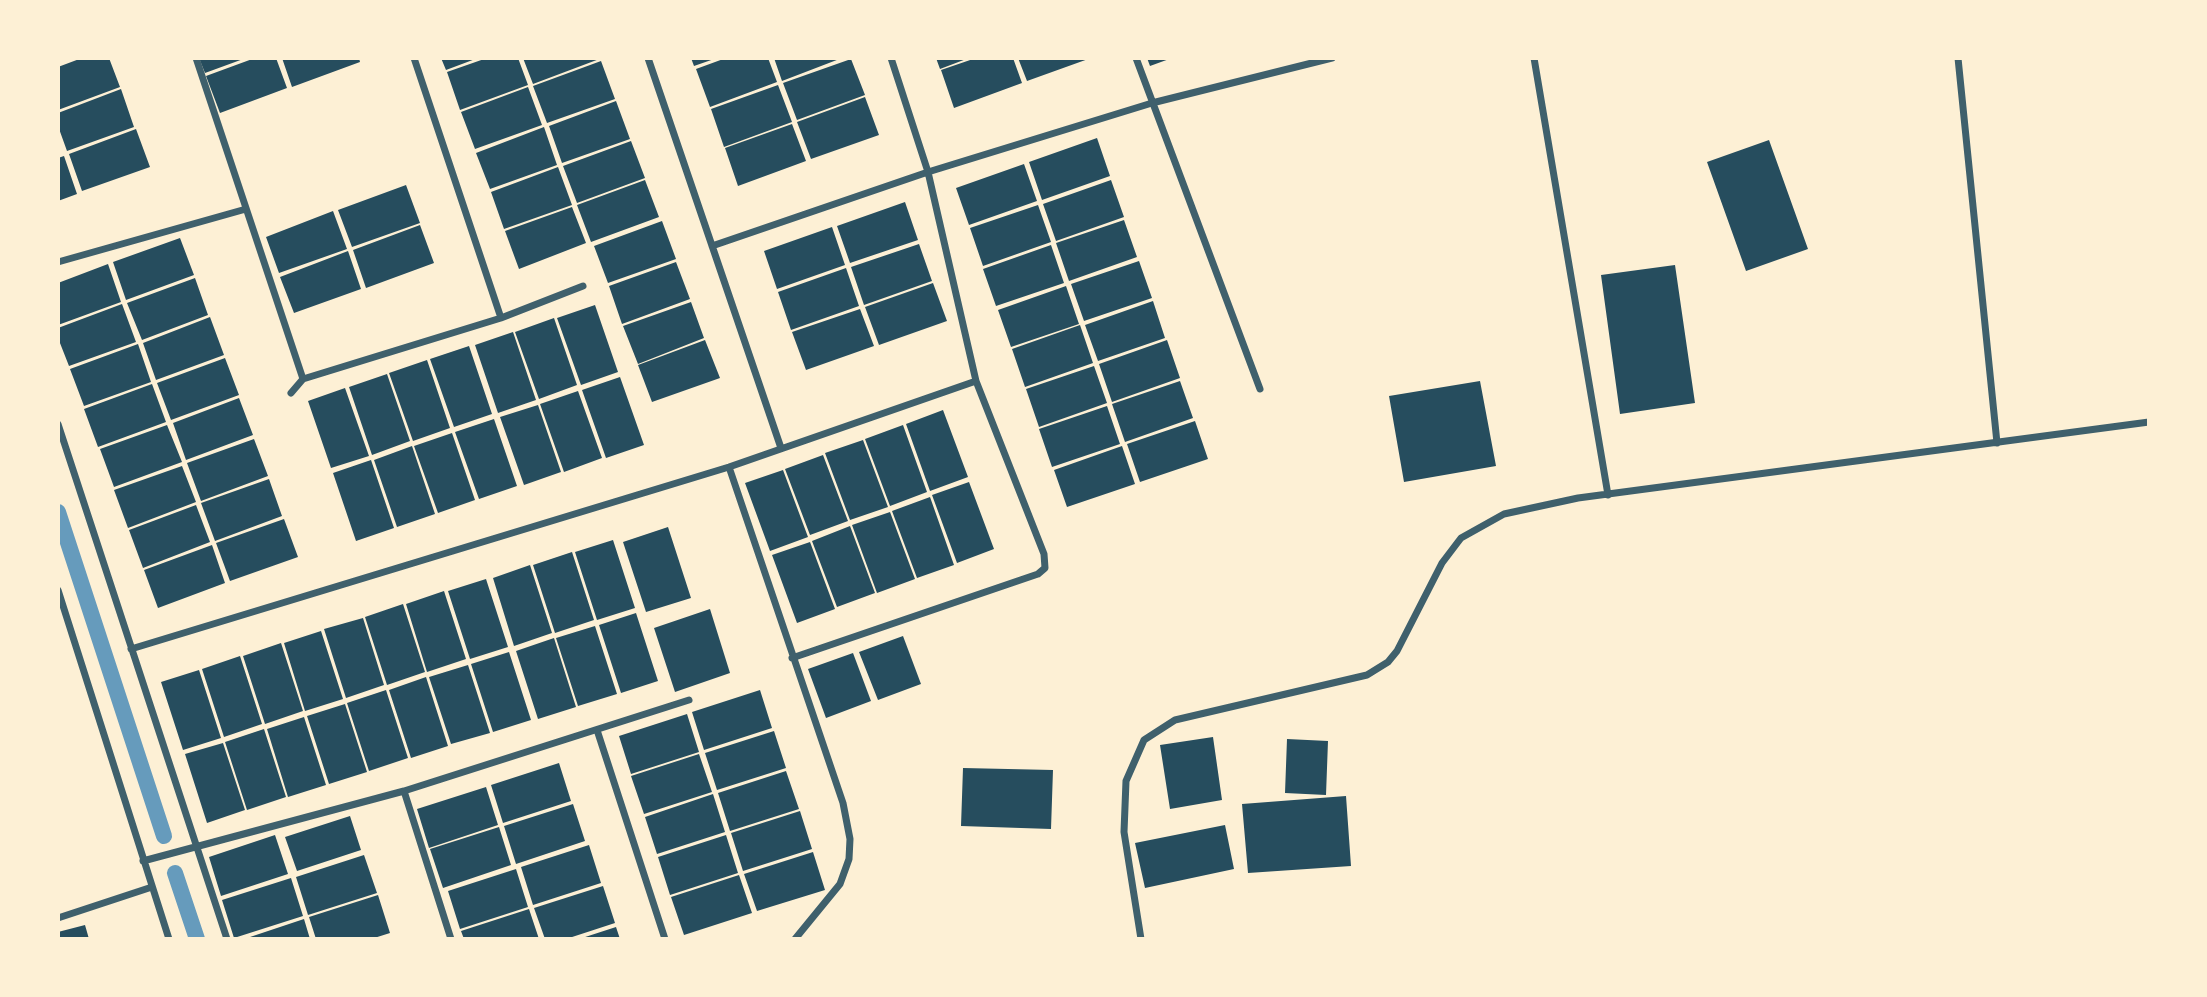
<!DOCTYPE html>
<html>
<head>
<meta charset="utf-8">
<style>
  body { margin:0 }
  #map { position:relative; width:2207px; height:997px; overflow:hidden; background:#fdf0d5; font-family:"Source Serif 4",serif }
  canvas { display:block }
  .frame { position:absolute; inset:0; border:60px solid #fdf0d5; pointer-events:none }
</style>
</head>
<body>
<div id="map">
<canvas width="2207" height="997"></canvas>
<div class="frame"></div>
</div>
<script>
const context = document.querySelector('canvas').getContext('2d');
context.lineJoin = 'round';
const shape = rows => new Path2D(rows.map(r => 'M' + r).join(''));
function strokePath(path, color, width, dash) { context.strokeStyle = color; context.lineWidth = width; context.lineCap = dash ? 'butt' : 'round'; context.setLineDash(dash || []); context.stroke(path); }
function paint(path, color) { context.fillStyle = color; context.fill(path, 'evenodd'); }
strokePath(shape([
  [58,512,164,836],
  [175,873,197,939]
]), '#669bbc', 16);
paint(shape([
  [82,58,109,58,120,87,58,110,58,67],
  [199,58,246,58,205,73],
  [255,58,276,58,287,88,220,113,206,76],
  [282,58,359,58,360,62,292,87],
  [441,58,478,58,446,70],
  [487,58,518,58,528,85,460,110,447,72],
  [523,58,602,58,533,84],
  [691,58,717,58,694,66],
  [726,58,768,58,777,82,710,107,696,69],
  [774,58,842,58,782,81],
  [936,58,969,58,940,69],
  [976,58,1013,58,1022,83,954,108,941,70],
  [1018,58,1091,58,1027,81],
  [1147,58,1172,58,1150,66],
  [851,59,865,95,797,120,783,83],
  [601,61,615,99,547,123,533,86],
  [778,85,792,122,724,147,711,109],
  [528,87,542,125,475,149,461,112],
  [121,89,134,127,67,151,58,126,58,113],
  [865,97,879,135,811,159,797,122],
  [616,101,630,139,562,163,549,126],
  [792,124,806,161,738,186,725,148],
  [544,127,557,165,490,189,476,153],
  [136,129,150,167,82,191,69,154],
  [1097,138,1110,176,1042,200,1029,162],
  [1769,140,1808,249,1746,271,1707,162],
  [631,141,645,178,577,203,563,166],
  [64,156,77,194,58,201,58,158],
  [1024,164,1037,201,969,225,956,188],
  [558,167,572,205,504,229,491,192],
  [645,180,659,217,591,242,577,205],
  [1111,180,1124,217,1056,241,1043,204],
  [406,185,420,223,352,247,338,210],
  [905,202,918,240,850,263,837,226],
  [1038,205,1051,242,983,266,970,228],
  [572,207,586,243,519,269,505,231],
  [333,211,347,249,279,273,266,237],
  [1124,220,1137,257,1069,281,1056,243],
  [662,221,676,259,608,283,594,246],
  [420,225,434,263,366,288,353,250],
  [832,227,845,265,777,289,764,251],
  [180,238,194,275,126,300,113,262],
  [919,244,932,281,864,305,851,267],
  [1051,245,1064,283,996,306,983,269],
  [348,251,361,289,294,313,280,277],
  [1139,261,1152,298,1084,321,1071,284],
  [676,262,690,299,622,324,609,286],
  [108,264,121,302,58,325,58,283],
  [1675,265,1695,403,1620,414,1601,275],
  [846,268,859,306,791,330,778,292],
  [195,278,208,315,142,340,127,303],
  [933,283,947,321,879,345,865,307],
  [1066,286,1079,324,1011,347,998,310],
  [1153,301,1165,338,1098,361,1085,325],
  [691,302,704,338,638,364,623,326],
  [122,304,136,342,69,366,58,338,58,328],
  [595,305,618,372,581,385,557,318],
  [860,309,874,346,806,370,792,332],
  [210,317,224,355,156,380,143,343],
  [554,318,577,385,539,399,515,332],
  [1080,325,1093,363,1025,387,1012,349],
  [513,332,536,400,498,413,475,345],
  [705,340,720,378,652,402,638,365],
  [1167,340,1180,378,1112,402,1099,364],
  [138,344,151,382,84,406,70,369],
  [469,346,492,414,454,427,430,359],
  [225,358,239,395,171,420,157,383],
  [427,360,450,428,413,441,389,373],
  [1094,366,1107,403,1039,427,1026,389],
  [387,374,410,441,372,455,349,387],
  [620,377,644,445,606,458,582,390],
  [1180,381,1193,418,1125,442,1112,404],
  [1480,381,1496,466,1404,482,1389,396],
  [152,384,166,422,98,447,84,409],
  [345,388,369,456,331,468,308,401],
  [578,391,602,458,564,472,540,404],
  [239,398,253,435,186,460,173,423],
  [538,405,561,472,524,485,500,417],
  [1107,406,1120,444,1052,467,1039,429],
  [943,410,968,477,930,491,906,424],
  [494,419,517,486,479,499,455,432],
  [1195,421,1208,459,1140,482,1127,444],
  [167,425,182,462,114,487,100,449],
  [903,425,927,492,890,506,865,439],
  [452,433,475,500,438,513,414,446],
  [254,439,268,476,201,501,187,463],
  [863,440,888,507,850,520,825,453],
  [412,446,435,514,397,527,374,460],
  [1122,446,1135,484,1067,507,1054,470],
  [823,455,848,521,810,535,785,469],
  [371,460,394,528,356,541,333,473],
  [182,466,196,502,128,528,114,490],
  [783,470,808,537,770,551,745,483],
  [269,479,282,516,215,541,201,503],
  [969,482,994,549,957,563,932,495],
  [930,497,954,565,917,578,892,511],
  [196,505,210,542,143,568,129,530],
  [890,512,915,579,877,593,852,525],
  [284,519,298,557,230,581,216,543],
  [850,526,875,593,837,607,812,541],
  [668,527,691,598,646,612,623,542],
  [613,540,635,608,597,620,575,552],
  [810,542,835,609,797,623,772,555],
  [212,545,225,583,158,608,144,570],
  [572,552,594,620,555,633,533,565],
  [530,565,552,633,514,646,493,578],
  [486,579,508,647,470,659,448,591],
  [444,591,466,659,427,672,406,604],
  [403,604,425,672,387,685,365,617],
  [710,609,730,673,675,692,654,628],
  [636,613,658,681,621,693,599,625],
  [363,618,384,685,346,698,324,629],
  [595,626,617,694,578,706,556,638],
  [321,631,343,699,305,711,284,643],
  [903,636,921,684,878,700,859,652],
  [554,638,576,707,538,719,516,651],
  [281,643,303,711,265,724,243,656],
  [509,652,531,720,493,732,471,664],
  [853,653,871,701,826,718,808,669],
  [240,656,262,724,224,737,202,669],
  [468,665,490,733,451,744,429,677],
  [199,670,221,738,183,750,161,682],
  [426,677,448,746,411,758,389,690],
  [386,690,408,758,369,771,347,703],
  [760,690,772,728,704,750,692,712],
  [345,704,367,772,329,784,307,716],
  [687,714,699,752,631,774,619,736],
  [304,717,326,785,288,797,267,729],
  [264,729,286,797,247,810,225,742],
  [774,731,786,768,717,790,705,753],
  [1213,737,1222,800,1170,809,1160,745],
  [1287,739,1328,741,1326,795,1285,793],
  [223,743,245,810,207,823,185,754],
  [699,754,712,792,644,814,631,776],
  [559,763,571,801,503,823,491,785],
  [963,768,1053,770,1051,829,961,826],
  [786,771,799,809,730,831,718,793],
  [486,787,498,825,429,848,417,809],
  [713,794,725,832,657,854,645,817],
  [1346,796,1351,866,1248,873,1242,804],
  [573,804,585,841,516,864,504,826],
  [800,811,812,849,743,871,731,833],
  [350,816,361,850,297,871,285,837],
  [1225,825,1234,869,1145,888,1135,843],
  [499,827,511,865,443,888,430,849],
  [275,835,288,874,221,896,209,857],
  [726,835,738,873,670,895,658,857],
  [589,845,601,883,533,905,521,867],
  [813,852,825,890,757,911,744,874],
  [364,855,377,893,308,915,296,877],
  [516,869,528,907,460,929,448,891],
  [739,875,752,913,684,935,671,897],
  [291,878,303,916,234,938,222,900],
  [603,886,615,923,566,939,545,939,534,908],
  [378,895,390,933,371,939,316,939,309,917],
  [529,909,539,939,464,939,461,931],
  [304,919,310,939,244,939],
  [85,925,89,939,58,939,58,932],
  [616,927,620,939,579,939]
]), '#264d5e');
strokePath(shape([
  [196,58,303,379,291,393],
  [414,58,501,318],
  [648,58,781,448],
  [1136,58,1260,389],
  [1534,58,1608,495],
  [1958,58,1997,443],
  [712,246,928,172,1152,103,1332,58],
  [58,262,246,209],
  [303,379,501,318,583,286],
  [58,424,227,939],
  [729,467,843,803,850,839,849,859,840,884,795,939],
  [58,590,169,939],
  [131,649,729,467,976,381],
  [792,658,1038,574,1045,568,1044,554,976,381,928,172,891,58],
  [597,730,665,939],
  [404,791,451,939],
  [143,861,404,791,689,700],
  [58,918,152,887],
  [1141,939,1124,832,1126,781,1144,740,1175,720,1367,675,1388,662,1397,651,1442,563,1461,538,1504,514,1578,498,2149,422]
]), '#3f606c', 7);
</script>
</body>
</html>
